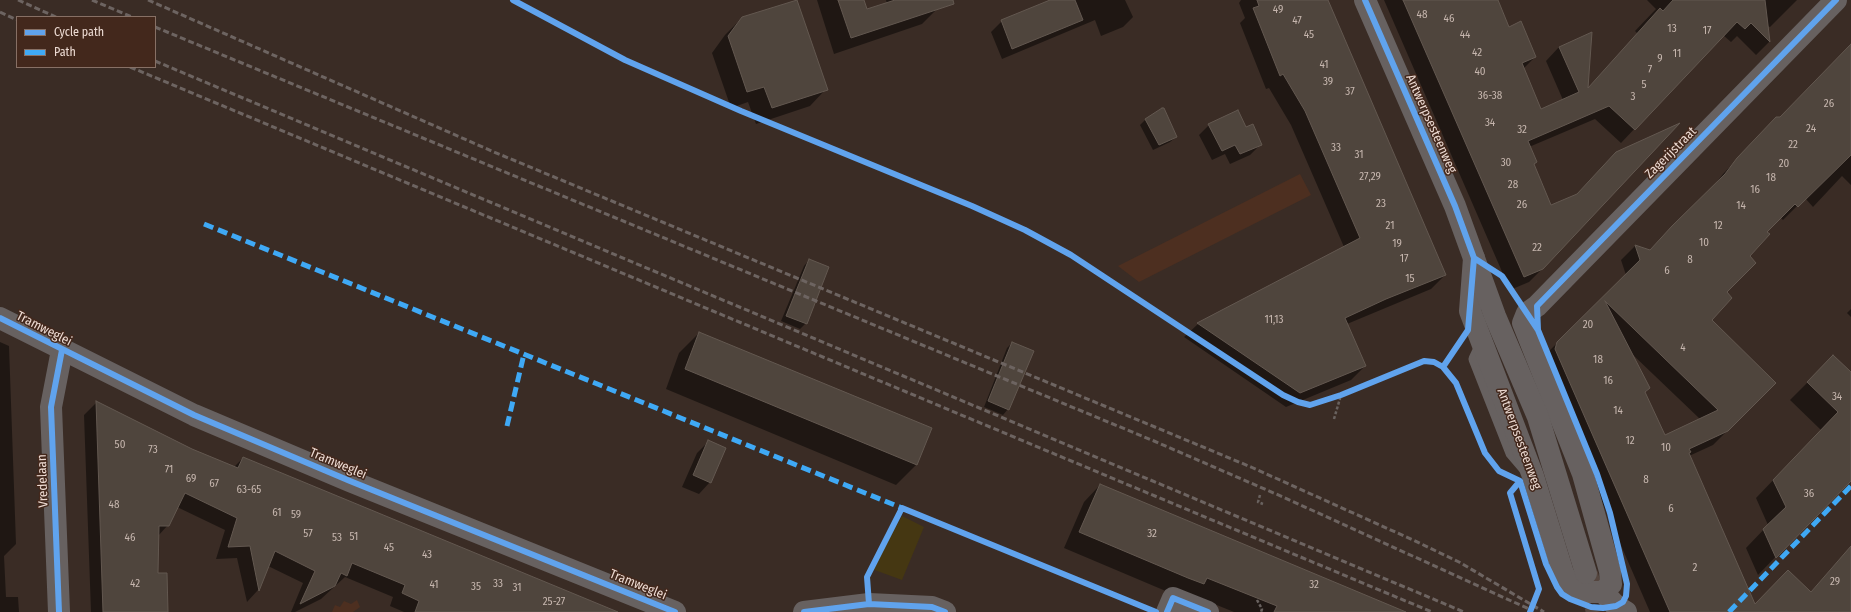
<!DOCTYPE html>
<html>
<head>
<meta charset="utf-8">
<style>
  body { margin:0 }
  #map { position:relative; width:1851px; height:612px; overflow:hidden; background:#3a2c25; font-family:"Fira Sans Condensed",sans-serif }
  canvas { display:block }
  .legend { position:absolute; left:16px; top:16px; width:140px; height:52px; box-sizing:border-box; background:#43281c; border:1px solid #877065; margin:0; padding:5px 7px; list-style:none; font-size:12px; color:#eddbd3 }
  .legend li { display:flex; align-items:center; gap:8px; height:20px }
  .legend b { width:20px; border:1px solid #877065 }
</style>
</head>
<body>
<div id="map">
<canvas width="1851" height="612"></canvas>
<ul class="legend">
<li><b style="height:5px;background:#60a3ed"></b>Cycle path</li>
<li><b style="height:5px;background:#3fa9f5"></b>Path</li>
</ul>
</div>
<script>
const context = document.querySelector('canvas').getContext('2d');
context.lineJoin = 'round';
function paint(path, color) { context.fillStyle = color; context.fill(path, 'evenodd'); }
const shape = rows => new Path2D(rows.map(r => 'M' + r).join(''));
function strokePath(path, color, width, dash) { context.strokeStyle = color; context.lineWidth = width; context.lineCap = dash ? 'butt' : 'round'; context.setLineDash(dash || []); context.stroke(path); }
function drawText(font, color, halo, rows, align = 'center') {
  context.font = font + ' "Fira Sans Condensed",sans-serif'; context.lineWidth = 3; context.setLineDash([]); context.textBaseline = 'middle'; context.strokeStyle = halo; context.fillStyle = color; for (const [text, x, y, turn = 0] of rows) {
    context.save(); context.translate(x, y); context.rotate((+turn || 0) * Math.PI / 180); context.textAlign = isNaN(turn) ? turn : align; if (halo) context.strokeText(text, 0, 0); context.fillText(text, 0, 0); context.restore();
  }
}
paint(shape([
  [1300,174,1311,195,1139,282,1118,266],
  [357,600,360,607,353,612,332,612,335,605,340,607,344,601,351,604]
]), '#4d2f20');
paint(shape([
  [902,516,924,527,902,580,872,569]
]), '#453712');
paint(shape([
  [817,0,863,0,866,11,887,4,886,0,936,0,938,8,922,24,834,54],
  [1053,0,1125,0,1133,17,1123,27,1101,36,1095,20,1002,59,991,32,1002,21],
  [1241,0,1327,0,1445,275,1431,289,1347,324,1365,366,1351,380,1286,407,1184,337,1198,324,1344,247,1291,125,1269,88,1266,89,1240,23,1245,18,1239,3],
  [1384,0,1479,0,1535,57,1523,69,1541,110,1563,100,1546,61,1559,47,1587,89,1638,34,1635,31,1656,9,1647,0,1797,0,1770,27,1767,26,1769,42,1756,55,1737,36,1731,42,1723,35,1621,143,1595,119,1529,147,1533,165,1551,206,1576,195,1616,153,1543,268,1529,282,1510,290],
  [742,18,826,89,810,106,756,124,748,102,731,108,712,53,725,35],
  [1851,46,1851,185,1842,176,1813,207,1805,198,1783,220,1780,217,1766,232,1748,256,1725,292,1711,320,1775,383,1713,445,1689,456,1754,605,1810,593,1851,548,1851,612,1650,612,1542,364,1543,357,1626,275,1621,260,1635,246,1649,251,1712,188,1723,174,1762,133,1780,118],
  [1632,354,1700,419,1665,437,1644,393,1649,388],
  [1145,120,1176,137,1170,142,1153,150,1140,125],
  [1209,125,1246,128,1260,145,1250,155,1230,164,1225,154,1212,160,1199,135],
  [809,260,806,323,800,329,781,321,804,266],
  [1851,309,1851,317,1847,313],
  [699,333,916,465,896,485,666,389,679,353],
  [0,342,9,346,16,544,4,556,6,597,18,597,19,612,0,612],
  [1012,343,1008,409,1003,415,984,407,1007,348],
  [1851,373,1851,479,1758,575,1746,548,1768,525,1756,498,1821,430,1790,400,1816,374],
  [97,402,191,450,234,467,243,458,617,612,404,612,390,606,393,597,345,577,321,599,295,612,291,612,303,583,268,566,258,590,247,602,237,558,216,559,225,530,177,507,168,525,158,536,157,574,168,612,91,612,84,415],
  [708,442,710,482,699,494,682,487,697,453],
  [1100,485,1405,612,1234,612,1192,595,1187,600,1064,548,1084,502]
]), '#0007');
const building = shape([
  [797,0,828,90,772,108,764,87,747,92,728,36,742,17,797,0],
  [838,0,864,0,867,9,895,0,953,0,954,4,851,38,838,0],
  [1050,0,1075,0,1083,20,1012,49,1001,20,1050,0],
  [1257,0,1328,0,1446,275,1386,299,1345,318,1366,366,1300,393,1197,323,1360,238,1305,111,1283,74,1280,76,1253,8,1259,6,1257,0],
  [1403,0,1498,0,1509,27,1521,21,1536,57,1522,63,1541,109,1579,92,1559,47,1592,32,1588,88,1660,8,1663,11,1673,0,1765,0,1770,42,1751,23,1745,29,1737,22,1635,130,1609,106,1528,141,1537,162,1534,164,1551,205,1577,194,1616,152,1680,123,1543,269,1524,277,1403,0],
  [1851,44,1851,155,1798,207,1795,204,1767,232,1770,234,1750,256,1756,263,1727,292,1732,298,1712,320,1776,383,1728,431,1689,449,1691,452,1689,453,1755,604,1788,570,1811,592,1851,546,1851,612,1670,612,1555,349,1557,342,1640,260,1635,245,1650,250,1672,226,1725,174,1737,158,1776,117,1780,117,1851,44],
  [1605,301,1718,410,1665,435,1645,392,1650,388,1605,301],
  [1162,108,1164,108,1177,137,1159,145,1145,119,1162,108],
  [1238,110,1246,127,1253,124,1262,145,1240,154,1235,145,1222,151,1208,124,1238,110],
  [809,259,829,267,807,324,786,316,809,259],
  [699,332,932,428,917,465,685,369,699,332],
  [1012,342,1034,351,1009,410,988,401,1012,342],
  [1833,355,1851,372,1851,481,1776,558,1763,529,1786,507,1773,480,1838,412,1807,382,1833,355],
  [96,401,192,449,238,468,243,457,618,612,415,612,419,601,402,593,405,585,352,563,347,576,341,573,335,586,300,604,315,571,275,551,259,591,250,546,228,547,237,518,185,493,169,526,159,526,158,573,167,573,168,612,103,612,96,401],
  [708,440,726,448,711,483,693,475,708,440],
  [1100,484,1406,612,1274,612,1277,606,1207,578,1204,584,1188,578,1079,532,1100,484]
]);
paint(building, '#4f453d');
strokePath(building, '#635850', 1);
strokePath(shape([
  [1587,574,1597,612]
]), '#55463f', 22, [22, 11]);
strokePath(shape([
  [1334,419,1341,395],
  [1512,490,1510,493,1539,589],
  [1260,495,1258,502,1263,504],
  [1257,600,1262,609,1261,612]
]), '#69625f', 2.5, [3, 2]);
strokePath(shape([
  [1483,342,1475,359,1512,453,1524,467]
]), '#676160', 13);
strokePath(shape([
  [1474,258,1470,311,1533,476,1563,573,1570,586,1580,592,1603,592,1611,584,1610,571,1583,474,1523,323,1527,313,1537,306,1836,0],
  [1603,592,1616,606,1626,612],
  [59,612,51,407,62,350],
  [1167,612,1173,598,1208,612]
]), '#676160', 22);
strokePath(shape([
  [1365,0,1455,206,1495,316,1538,417,1586,573],
  [0,318,194,415,350,481,675,612],
  [804,612,869,604,932,607,945,612]
]), '#676160', 22);
strokePath(shape([
  [18,0,56,17],
  [92,0,132,17],
  [148,0,494,152,1251,467,1413,540,1459,562,1544,612],
  [0,12,17,20],
  [155,27,1154,441,1283,497,1529,609],
  [155,61,1464,612],
  [130,67,1432,612]
]), '#6d6461', 3, [6, 3]);
strokePath(shape([
  [204,224,902,508],
  [507,426,524,354],
  [1729,612,1851,486]
]), '#3fa9f5', 5, [10, 5]);
strokePath(shape([
  [513,0,625,60,741,111,972,206,1025,230,1071,255,1283,395,1298,402,1310,405,1341,395,1424,361,1434,362,1443,367,1456,383,1485,453,1499,471,1520,481,1546,564,1557,587,1562,594,1570,599,1591,607,1603,608,1616,606,1623,602,1626,596,1627,584,1610,513,1597,474,1538,330,1537,306,1836,0],
  [1365,0,1455,206,1474,258,1468,330,1443,367],
  [1474,258,1502,276,1538,330],
  [0,318,194,415,350,481,675,612],
  [1520,481,1510,493,1539,589,1530,612],
  [869,604,867,577,902,508,1156,612],
  [59,612,51,407,62,350],
  [804,612,869,604,932,607,945,612],
  [1167,612,1173,598,1208,612]
]), '#60a3ed', 6);
drawText('11px', '#c6b6ae', null, [
  ["49",1278,10],
  ["48",1422,15],
  ["46",1449,19],
  ["47",1297,21],
  ["13",1672,29],
  ["17",1707,31],
  ["45",1309,35],
  ["44",1465,35],
  ["42",1477,53],
  ["11",1677,54],
  ["9",1660,59],
  ["41",1324,65],
  ["7",1650,70],
  ["40",1480,72],
  ["39",1328,82],
  ["5",1644,85],
  ["37",1350,92],
  ["36-38",1490,96],
  ["3",1633,97],
  ["26",1829,104],
  ["34",1490,123],
  ["24",1811,129],
  ["32",1522,130],
  ["22",1793,145],
  ["33",1336,148],
  ["31",1359,155],
  ["30",1506,163],
  ["20",1784,164],
  ["27,29",1370,177],
  ["18",1771,178],
  ["28",1513,185],
  ["16",1755,190],
  ["23",1381,204],
  ["26",1522,205],
  ["14",1741,206],
  ["21",1390,226],
  ["12",1718,226],
  ["10",1704,243],
  ["19",1397,244],
  ["22",1537,248],
  ["17",1404,259],
  ["8",1690,260],
  ["6",1667,271],
  ["15",1410,279],
  ["11,13",1274,320],
  ["20",1588,325],
  ["4",1683,348],
  ["18",1598,360],
  ["16",1608,381],
  ["34",1837,397],
  ["14",1618,411],
  ["12",1630,441],
  ["50",120,445],
  ["10",1666,448],
  ["73",153,450],
  ["71",169,470],
  ["69",191,479],
  ["8",1646,480],
  ["67",214,484],
  ["63-65",249,490],
  ["36",1809,494],
  ["48",114,505],
  ["6",1671,509],
  ["61",277,513],
  ["59",296,515],
  ["57",308,534],
  ["32",1152,534],
  ["51",354,537],
  ["46",130,538],
  ["53",337,538],
  ["45",389,548],
  ["43",427,555],
  ["2",1695,568],
  ["29",1835,582],
  ["42",135,584],
  ["33",498,584],
  ["41",434,585],
  ["32",1314,585],
  ["35",476,587],
  ["31",517,588],
  ["25-27",554,602]
]);
drawText('13px', '#eddbd3', '#43281c', [
  ["Antwerpsesteenweg",1431,124,66],
  ["Zagerijstraat",1671,153,-45],
  ["Tramweglei",44,329,27],
  ["Antwerpsesteenweg",1519,439,70],
  ["Tramweglei",338,464,23],
  ["Vredelaan",43,481,-92],
  ["Tramweglei",638,585,22]
]);
</script>
</body>
</html>
